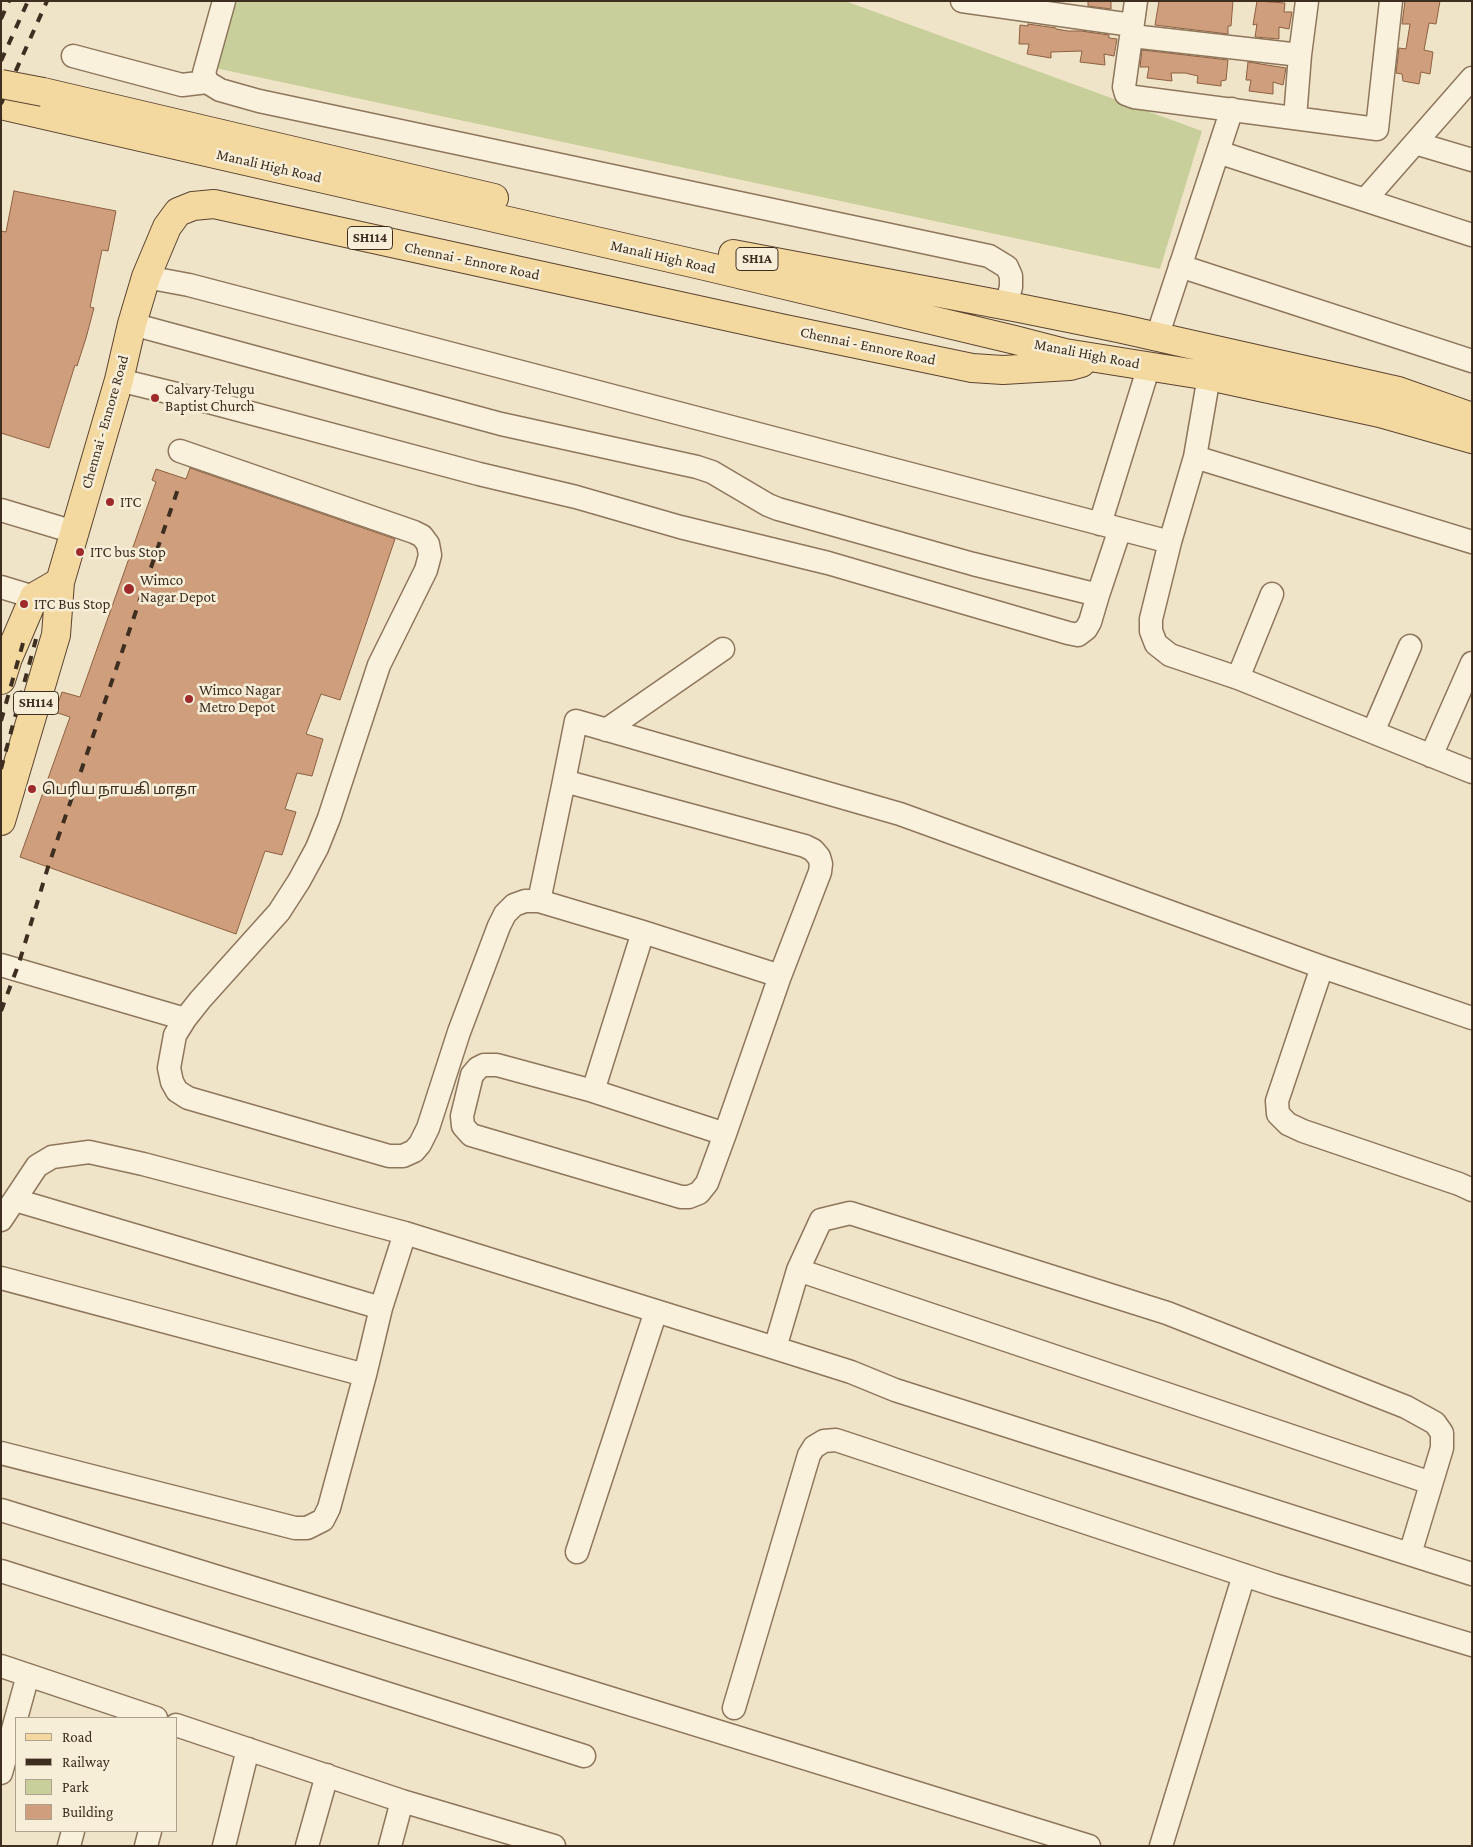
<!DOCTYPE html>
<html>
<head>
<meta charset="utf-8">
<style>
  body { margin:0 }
  #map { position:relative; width:1473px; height:1847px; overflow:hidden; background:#f0e4c8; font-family:"Crimson Pro",serif }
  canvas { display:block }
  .frame { position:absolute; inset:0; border:2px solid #3d2e20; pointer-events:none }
  .legend { position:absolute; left:15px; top:1717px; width:162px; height:115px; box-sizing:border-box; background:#f7eed8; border:1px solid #ada18e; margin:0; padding:6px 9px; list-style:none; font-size:15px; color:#3d2e20 }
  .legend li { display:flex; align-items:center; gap:10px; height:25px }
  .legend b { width:25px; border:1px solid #ada18e }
</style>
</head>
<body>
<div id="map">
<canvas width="1473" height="1847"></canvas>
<div class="frame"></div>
<ul class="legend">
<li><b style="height:6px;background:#f3d9a0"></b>Road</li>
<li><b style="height:6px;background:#3d2e20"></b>Railway</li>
<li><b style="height:14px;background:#c9cf9b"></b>Park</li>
<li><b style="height:14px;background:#cf9f7d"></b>Building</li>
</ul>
</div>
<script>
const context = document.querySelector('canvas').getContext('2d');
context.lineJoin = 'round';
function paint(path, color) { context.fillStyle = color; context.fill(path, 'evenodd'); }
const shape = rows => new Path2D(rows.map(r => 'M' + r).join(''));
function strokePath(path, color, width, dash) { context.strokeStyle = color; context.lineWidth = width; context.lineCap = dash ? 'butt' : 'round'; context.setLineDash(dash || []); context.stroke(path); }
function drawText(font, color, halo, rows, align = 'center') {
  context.font = font + ' "Crimson Pro","Noto Sans Tamil",serif'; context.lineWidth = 5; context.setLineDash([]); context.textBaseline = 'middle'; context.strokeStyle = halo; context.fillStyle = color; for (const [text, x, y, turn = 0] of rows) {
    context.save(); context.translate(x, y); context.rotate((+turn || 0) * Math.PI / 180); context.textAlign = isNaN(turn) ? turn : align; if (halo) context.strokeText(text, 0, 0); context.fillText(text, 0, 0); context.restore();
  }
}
paint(shape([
  [237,1,845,1,1202,131,1160,269,215,68]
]), '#c9cf9b');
const building = shape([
  [1088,1,1111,1,1111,9,1088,6,1088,1],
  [1159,1,1233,1,1231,26,1228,26,1228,34,1155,25,1159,1],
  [1257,1,1285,3,1284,12,1292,12,1289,29,1279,27,1279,39,1255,37,1257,24,1253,25,1257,1],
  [1405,1,1440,1,1436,24,1429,23,1424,50,1433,52,1430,74,1421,72,1419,84,1403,81,1402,74,1396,73,1399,48,1406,49,1410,24,1402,24,1405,1],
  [1028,24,1056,28,1056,29,1068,31,1081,31,1109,35,1109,38,1117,39,1114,56,1104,54,1105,65,1080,62,1082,51,1051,52,1051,58,1027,54,1029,44,1019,44,1020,25,1028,26,1028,24],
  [1142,50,1228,60,1226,80,1221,81,1221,86,1197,83,1198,76,1185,73,1171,73,1172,81,1147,78,1149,67,1140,67,1142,50],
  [1248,62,1286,68,1283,85,1273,82,1273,94,1249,91,1251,80,1246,80,1248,62],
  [14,191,116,211,108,251,102,250,90,307,94,308,86,338,77,366,75,365,49,448,1,433,1,231,6,232,14,191],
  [190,468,395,539,340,700,321,694,306,734,323,739,312,776,297,773,285,809,296,812,282,855,265,851,236,934,20,857,70,717,55,712,62,692,80,697,156,482,152,480,156,469,186,479,190,468]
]);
paint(building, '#cf9f7d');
strokePath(building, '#8d5f41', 1);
const minor = shape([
  [224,1,204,73,207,82,220,90,259,101,989,256,1007,267,1011,276,1011,287,1006,306],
  [962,1,1132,25],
  [1136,1,1124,87,1126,94,1134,97,1377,129,1391,1],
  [1132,36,1300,55],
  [73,56,182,85,207,82],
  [1295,118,1300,55,1307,1],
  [1415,143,1472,160],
  [1218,152,1472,235],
  [1365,200,1472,78],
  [1180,266,1472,361],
  [146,277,189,285,1170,542],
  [132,324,501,424,697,467,712,472,768,505,778,509,973,564,1098,595],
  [1157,337,1232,109],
  [1209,376,1195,457,1170,542,1151,619,1151,631,1156,644,1170,655,1238,678,1472,772],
  [119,380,213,403,479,474,576,497,680,527,828,563,1068,633,1078,635,1086,629,1090,622,1098,595,1120,529],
  [180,451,414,532,422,536,428,544,430,555,426,570,379,665,329,818,317,848,299,881,279,912,200,1000,185,1019,175,1035,169,1068,172,1082,177,1091,188,1098,389,1156,403,1156,414,1151,420,1144,428,1128,459,1032,499,926,505,914,514,905,525,901,539,901,643,932,780,976],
  [1195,457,1472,542],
  [1,510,74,532],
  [1100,524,1149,366],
  [1,587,34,597],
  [1238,678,1272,594],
  [606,730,723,649],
  [1373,732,1410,646],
  [1431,756,1472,663],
  [564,781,576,721,900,814,1322,967,1472,1018],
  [539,901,564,781,805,846,813,850,819,857,821,864,820,872,780,976,725,1134,707,1183,699,1193,689,1197,681,1197,471,1135,463,1126,462,1116,472,1075,478,1068,484,1065,497,1065,593,1091],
  [643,932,593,1091,725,1134],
  [1,965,185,1019],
  [1322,967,1277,1101,1278,1114,1288,1124,1303,1131,1459,1184,1472,1190],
  [15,1200,381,1308],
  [1,1220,37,1166,52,1157,89,1152,143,1164,405,1233,775,1348,851,1372,895,1390,1472,1574],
  [798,1270,1431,1483],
  [1,1278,365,1375],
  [775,1348,798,1270,821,1220,850,1213,1167,1313,1406,1407,1435,1423,1442,1433,1442,1448,1410,1554],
  [1,1453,295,1528,307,1528,323,1520,329,1508,365,1375,381,1308,405,1233],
  [1,1510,1089,1846],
  [577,1552,656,1311],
  [1,1571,584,1756],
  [1,1666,156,1718],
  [734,1708,809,1455,814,1447,824,1441,836,1440,1274,1585,1472,1645],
  [176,1725,402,1801,554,1846],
  [1,1773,28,1675],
  [69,1846,73,1831],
  [146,1846,150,1831],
  [224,1846,248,1749],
  [307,1846,327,1775],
  [390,1846,402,1801],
  [1161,1846,1244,1575]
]);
const major = shape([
  [43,92,494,198],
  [1,105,705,266,1015,340,1065,353,1209,376,1380,413,1472,439],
  [733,254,1019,308,1118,328,1398,391,1472,417],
  [1,680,8,658,34,597,60,582,119,380,132,324,146,277,167,227,178,212,193,206,214,204,780,328,972,368,1003,370,1070,366,1081,363],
  [1,821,56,635,60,582]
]);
strokePath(minor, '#8d765c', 25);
strokePath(major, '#5b4430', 30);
strokePath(minor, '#faf1dc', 22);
strokePath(major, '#f3d9a0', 28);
strokePath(shape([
  [1,19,9,1],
  [1,61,28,1],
  [1,104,47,1],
  [1,721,25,636],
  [1,769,36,639],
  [1,1011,19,963,48,867,178,489]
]), '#3d2e20', 4, [9, 9]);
const majorBridge = shape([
  [1,84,43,92]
]);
strokePath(majorBridge, '#5b4430', 30, []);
strokePath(majorBridge, '#f3d9a0', 28);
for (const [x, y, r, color] of [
  [155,398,5,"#9e2a2b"],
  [110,502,5,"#9e2a2b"],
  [80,552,5,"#9e2a2b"],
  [129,589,6,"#9e2a2b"],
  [24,604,5,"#9e2a2b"],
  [189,699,5,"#9e2a2b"],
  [32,789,5,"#9e2a2b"]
]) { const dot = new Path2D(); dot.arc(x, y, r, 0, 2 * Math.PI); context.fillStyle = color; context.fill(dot); strokePath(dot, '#f7eed8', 2); }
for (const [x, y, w] of [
  [370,238,45],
  [757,259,42],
  [36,703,45]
]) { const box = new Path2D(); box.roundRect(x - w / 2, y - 11.5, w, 23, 4); context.fillStyle = '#f7eed8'; context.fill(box); strokePath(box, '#3d2e20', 1); }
drawText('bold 14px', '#3d2e20', null, [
  ["SH114",370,238],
  ["SH1A",757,259],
  ["SH114",36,703]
]);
drawText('15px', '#3d2e20', '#f7eed8', [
  ["Manali High Road",269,166,13],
  ["Manali High Road",663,257,13],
  ["Chennai - Ennore Road",472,261,12],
  ["Chennai - Ennore Road",868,346,12],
  ["Manali High Road",1087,354,11],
  ["Chennai - Ennore Road",105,422,-74]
]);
drawText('15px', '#3d2e20', '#f7eed8', [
  ["Calvary Telugu",165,389],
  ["Baptist Church",165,406],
  ["ITC",120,502],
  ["ITC bus Stop",90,552],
  ["Wimco",140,580],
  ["Nagar Depot",140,597],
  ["ITC Bus Stop",34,604],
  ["Wimco Nagar",199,690],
  ["Metro Depot",199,707],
  ["பெரிய நாயகி மாதா",42,789]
], 'left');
</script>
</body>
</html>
